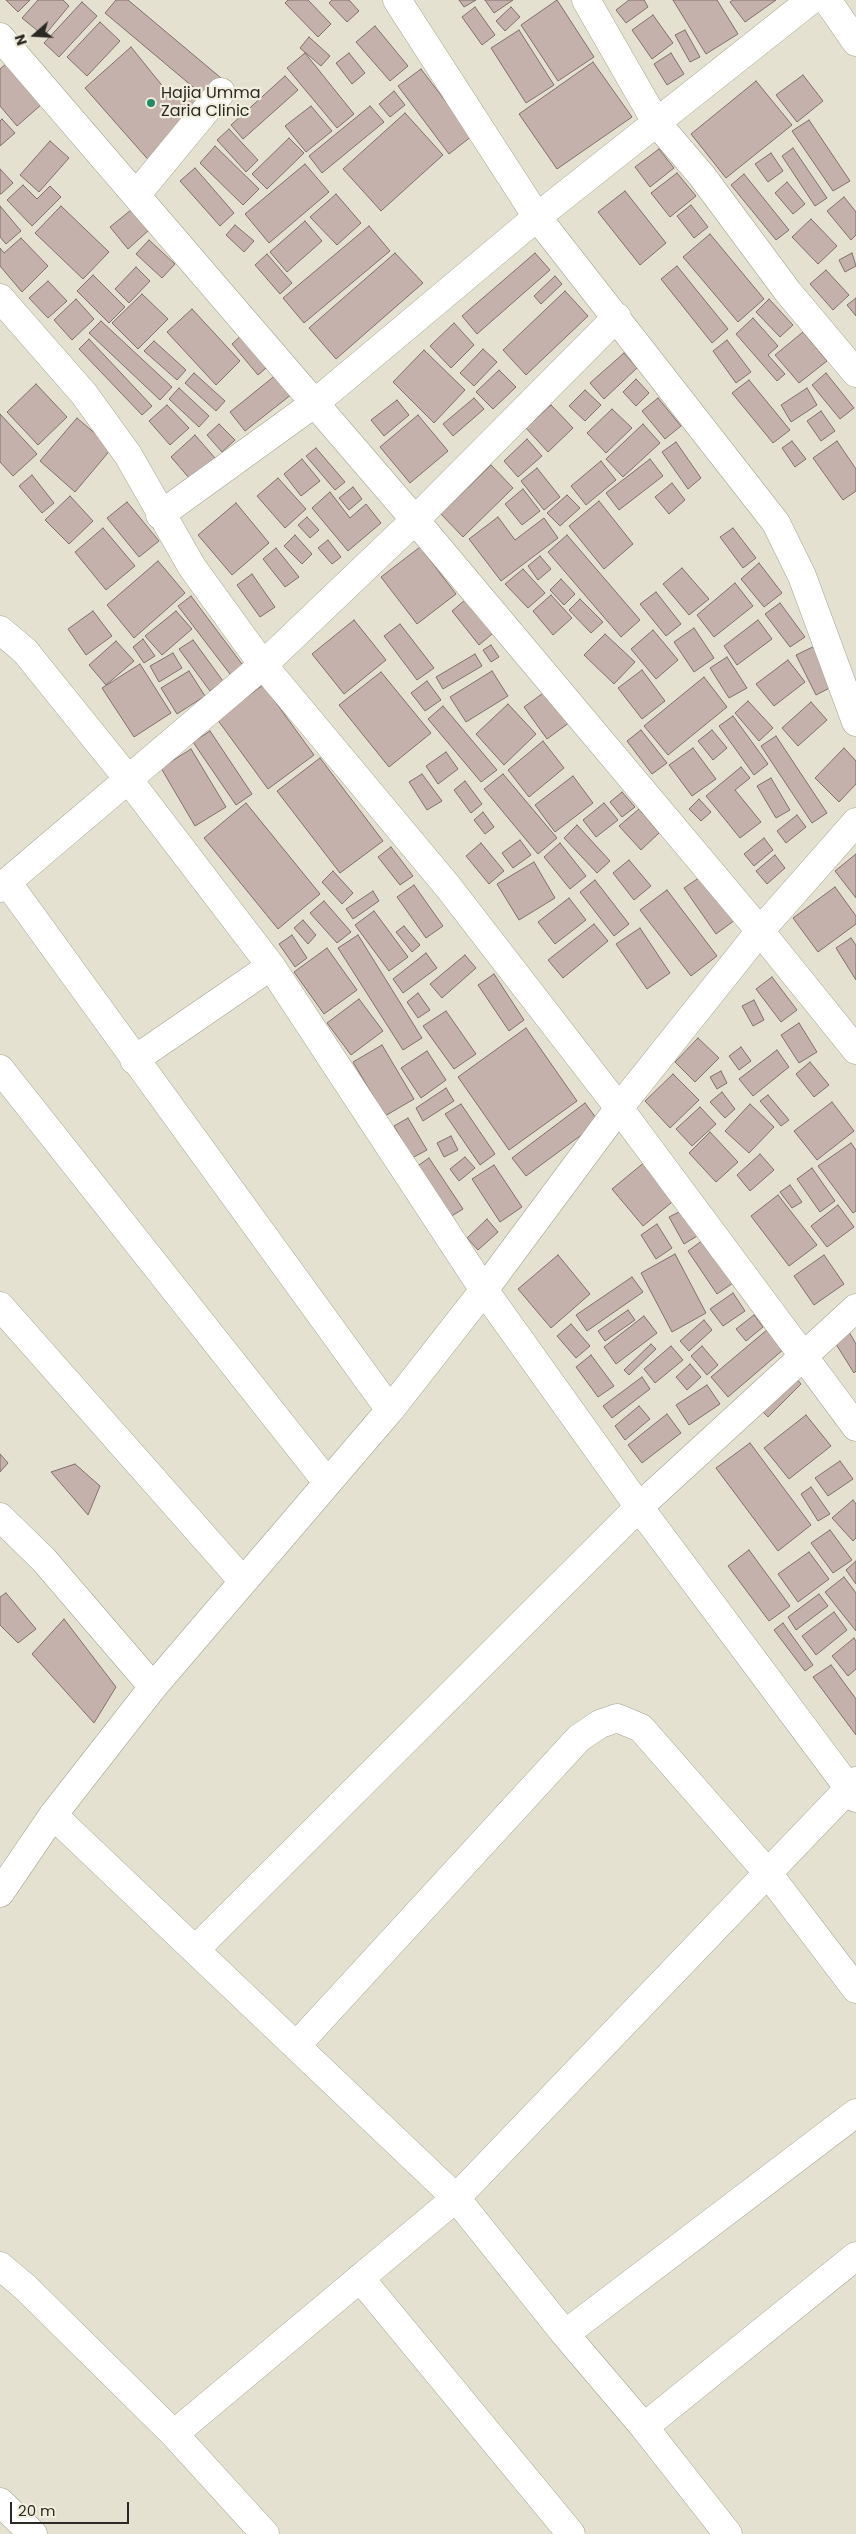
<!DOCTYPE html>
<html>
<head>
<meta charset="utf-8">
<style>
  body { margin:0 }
  #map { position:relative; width:856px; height:2534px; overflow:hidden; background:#e4e1d0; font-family:Poppins,sans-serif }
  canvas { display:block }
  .north { position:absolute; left:10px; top:10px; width:50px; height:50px; -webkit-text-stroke:4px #f1eedd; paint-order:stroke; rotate:251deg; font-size:14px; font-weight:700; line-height:20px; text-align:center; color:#2a2923 }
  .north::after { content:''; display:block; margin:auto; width:18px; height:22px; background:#2a2923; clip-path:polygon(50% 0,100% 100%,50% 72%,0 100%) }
  .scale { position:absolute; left:10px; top:2502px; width:119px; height:22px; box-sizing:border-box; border:2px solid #2a2923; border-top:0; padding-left:6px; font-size:15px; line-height:18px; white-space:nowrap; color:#2a2923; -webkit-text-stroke:4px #f1eedd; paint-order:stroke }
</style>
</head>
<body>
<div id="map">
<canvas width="856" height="2534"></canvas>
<div class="north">N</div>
<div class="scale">20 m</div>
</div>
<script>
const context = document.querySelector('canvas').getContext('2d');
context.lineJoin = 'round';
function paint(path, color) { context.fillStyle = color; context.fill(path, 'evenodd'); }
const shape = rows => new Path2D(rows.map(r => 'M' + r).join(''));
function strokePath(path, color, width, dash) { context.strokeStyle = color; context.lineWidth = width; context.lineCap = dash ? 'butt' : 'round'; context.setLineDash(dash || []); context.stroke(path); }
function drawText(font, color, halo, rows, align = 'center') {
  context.font = font + ' Poppins,sans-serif'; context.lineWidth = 4.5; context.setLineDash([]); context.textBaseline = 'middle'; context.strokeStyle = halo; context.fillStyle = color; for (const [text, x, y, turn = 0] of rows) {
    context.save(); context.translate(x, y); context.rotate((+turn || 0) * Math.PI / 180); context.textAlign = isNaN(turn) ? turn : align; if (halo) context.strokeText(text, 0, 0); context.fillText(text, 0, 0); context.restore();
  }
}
const building = shape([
  [6,0,30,0,18,12,6,0],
  [38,0,63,0,69,6,44,36,22,18,38,0],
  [116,0,128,0,221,78,205,97,105,13,116,0],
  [288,0,308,0,331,24,318,37,285,3,288,0],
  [332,0,349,0,359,11,347,22,329,3,332,0],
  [459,0,476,0,464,7,459,0],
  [485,0,513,0,494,13,485,0],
  [557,0,594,57,558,81,521,25,557,0],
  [629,0,644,0,648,7,626,23,616,10,629,0],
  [673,0,717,0,738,34,706,54,673,0],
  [733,0,776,0,745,22,730,2,733,0],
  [82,2,97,16,59,57,44,43,82,2],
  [475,7,495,35,482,45,462,17,475,7],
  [511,7,520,17,505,31,496,21,511,7],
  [653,15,673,43,652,59,632,30,653,15],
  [100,22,120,41,87,76,67,57,100,22],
  [375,26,408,66,390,81,356,42,375,26],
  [519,30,554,85,526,103,491,48,519,30],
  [685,30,700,57,690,62,675,35,685,30],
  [309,37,330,56,321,66,300,48,309,37],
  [131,47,173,99,186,86,208,107,152,164,85,88,131,47],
  [305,53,354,114,337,128,287,68,305,53],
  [349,53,365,73,352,84,336,63,349,53],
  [671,53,684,74,667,85,654,64,671,53],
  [593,62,632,117,557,169,519,114,593,62],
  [7,63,42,104,17,126,0,106,0,69,7,63],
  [421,69,472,136,449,154,398,86,421,69],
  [803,75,823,101,797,122,776,95,803,75],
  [285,76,298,90,243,139,231,125,285,76],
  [756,81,792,125,726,178,691,134,756,81],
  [394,91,405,105,390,117,379,104,394,91],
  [311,106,332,131,306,152,285,126,311,106],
  [370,106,384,122,322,173,309,156,370,106],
  [405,113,443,155,381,211,343,169,405,113],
  [2,119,15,133,0,146,0,121,2,119],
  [809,120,850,181,833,191,792,131,809,120],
  [229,129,258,160,246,172,217,140,229,129],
  [289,138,304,153,267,189,252,174,289,138],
  [50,141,69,158,39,192,20,175,50,141],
  [215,146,259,189,243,205,200,163,215,146],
  [793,148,827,198,815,206,782,156,793,148],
  [659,149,674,168,650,187,635,167,659,149],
  [771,153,783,171,768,182,755,164,771,153],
  [305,164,329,192,269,243,245,214,305,164],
  [195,168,234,213,220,226,180,181,195,168],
  [0,169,13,183,1,194,0,194,0,169],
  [677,173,696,196,670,217,651,193,677,173],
  [744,174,789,230,776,240,731,185,744,174],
  [787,182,805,204,793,214,775,193,787,182],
  [23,185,37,199,50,186,61,197,32,226,7,200,23,185],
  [625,191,666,243,640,265,598,212,625,191],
  [336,194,361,223,337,245,310,217,336,194],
  [844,197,856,212,856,235,851,240,827,211,844,197],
  [691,205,708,227,694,238,677,216,691,205],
  [0,206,21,231,6,244,0,237,0,206],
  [61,206,109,252,83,279,35,233,61,206],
  [131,210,149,230,128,249,110,227,131,210],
  [811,219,837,246,818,264,792,237,811,219],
  [305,221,322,241,287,272,270,252,305,221],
  [235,225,254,241,244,252,226,235,235,225],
  [369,226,390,251,304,323,283,298,369,226],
  [710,234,764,299,738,322,683,257,710,234],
  [21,238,48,266,22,292,0,266,0,248,4,253,21,238],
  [149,240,175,264,162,278,136,254,149,240],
  [395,253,423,283,336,359,309,328,395,253],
  [535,253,550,270,477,334,462,316,535,253],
  [852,253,856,266,845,272,839,260,852,253],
  [267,254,292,283,280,294,255,265,267,254],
  [677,266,728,329,712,343,661,279,677,266],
  [136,267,150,281,129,303,115,289,136,267],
  [826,270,849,295,833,310,810,284,826,270],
  [93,275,125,307,109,323,77,291,93,275],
  [555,276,562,284,541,304,534,296,555,276],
  [48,281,67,301,48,318,29,298,48,281],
  [565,291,588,316,526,375,503,350,565,291],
  [142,294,168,319,138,349,112,323,142,294],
  [856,298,856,316,847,305,856,298],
  [76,299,94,319,72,340,54,320,76,299],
  [769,299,793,325,780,337,756,312,769,299],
  [192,309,240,361,216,385,167,332,192,309],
  [753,318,778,346,768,355,785,374,777,381,736,334,753,318],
  [101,321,172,387,160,400,89,333,101,321],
  [454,323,474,345,451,368,430,346,454,323],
  [246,331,273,362,258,375,232,344,246,331],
  [803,332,827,361,799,383,775,355,803,332],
  [89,339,152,406,142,415,79,349,89,339],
  [727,340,751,372,736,383,713,351,727,340],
  [154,341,186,370,177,380,144,351,154,341],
  [483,349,497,362,474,386,460,373,483,349],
  [424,350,465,390,434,423,393,382,424,350],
  [624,353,637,368,604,399,590,383,624,353],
  [499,370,516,387,493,409,476,392,499,370],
  [194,373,225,401,216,411,185,383,194,373],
  [826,373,854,408,840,419,812,385,826,373],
  [277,374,292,394,245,431,230,412,277,374],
  [636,379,649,393,636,406,623,392,636,379],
  [749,380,790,430,773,443,732,393,749,380],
  [36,384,67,417,38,445,7,412,36,384],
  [179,388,209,416,199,427,169,399,179,388],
  [807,388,817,405,791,422,781,405,807,388],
  [585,390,601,405,585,421,569,406,585,390],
  [474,398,484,409,453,436,443,424,474,398],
  [658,398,681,426,665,439,642,411,658,398],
  [397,400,409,415,384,436,371,420,397,400],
  [167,405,189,428,170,445,149,421,167,405],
  [551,405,573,428,548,452,526,428,551,405],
  [612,409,632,428,606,453,587,433,612,409],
  [821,411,835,431,821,441,807,421,821,411],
  [0,414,37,454,13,476,0,462,0,414],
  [418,415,448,451,410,483,380,447,418,415],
  [77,418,112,448,75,492,40,461,77,418],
  [219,424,235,440,222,452,207,435,219,424],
  [643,424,660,443,623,477,606,459,643,424],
  [195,435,215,458,190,479,171,457,195,435],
  [527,439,542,456,518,477,504,461,527,439],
  [792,441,806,459,795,467,782,448,792,441],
  [837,441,856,469,856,491,843,500,813,458,837,441],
  [676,442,701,478,688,489,662,452,676,442],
  [316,448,345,482,335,490,306,456,316,448],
  [302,459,320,481,301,496,284,474,302,459],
  [650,459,663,476,619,510,606,493,650,459],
  [601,461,616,480,586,505,571,486,601,461],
  [491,465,513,488,463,537,441,514,491,465],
  [537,468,560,497,544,510,521,481,537,468],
  [32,475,54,503,42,513,19,486,32,475],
  [278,478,306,509,285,528,257,496,278,478],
  [672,483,685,500,669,514,655,497,672,483],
  [353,487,362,499,349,510,339,498,353,487],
  [523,489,540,511,522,525,505,504,523,489],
  [330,492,350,518,366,504,381,523,348,551,312,508,330,492],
  [567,495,580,508,560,526,547,513,567,495],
  [70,496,93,521,69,544,45,520,70,496],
  [599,501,633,544,604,569,569,526,599,501],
  [127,502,159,541,139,557,107,518,127,502],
  [236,503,269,543,232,575,198,535,236,503],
  [307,517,319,530,310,538,298,525,307,517],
  [498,517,515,540,544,518,558,538,501,581,469,539,498,517],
  [103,528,135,566,106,590,75,552,103,528],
  [733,528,756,558,743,568,720,537,733,528],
  [295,535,312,554,302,564,284,546,295,535],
  [567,535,640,620,621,637,548,552,567,535],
  [328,540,341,557,332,564,318,548,328,540],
  [420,547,456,594,417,624,381,577,420,547],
  [276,548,299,577,285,587,263,559,276,548],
  [540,556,551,569,538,580,528,566,540,556],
  [158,561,185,593,134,638,107,605,158,561],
  [759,563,782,593,764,607,741,579,759,563],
  [682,568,709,599,689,615,663,584,682,568],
  [523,569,545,593,528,608,505,584,523,569],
  [252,574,275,607,260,617,237,585,252,574],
  [561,579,575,594,564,605,550,590,561,579],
  [735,583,753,606,714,637,697,615,735,583],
  [656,592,681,624,666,636,640,604,656,592],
  [471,595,498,629,479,645,452,611,471,595],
  [551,595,572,618,553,635,533,611,551,595],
  [191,596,245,668,233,678,178,606,191,596],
  [580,599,603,622,591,633,569,610,580,599],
  [780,603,805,637,790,647,765,614,780,603],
  [93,611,112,636,86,655,68,629,93,611],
  [176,611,192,629,162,655,145,636,176,611],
  [354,620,386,660,344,694,312,654,354,620],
  [758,620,772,639,737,665,724,646,758,620],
  [400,624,434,668,417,680,384,636,400,624],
  [694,628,714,658,694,672,674,642,694,628],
  [653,630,678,660,656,679,631,649,653,630],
  [605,634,635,662,614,684,584,655,605,634],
  [143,639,155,656,144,663,133,647,143,639],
  [193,640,223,681,210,691,179,649,193,640],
  [116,641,134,661,106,685,89,665,116,641],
  [819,644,839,683,816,695,796,655,819,644],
  [491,645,499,657,491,662,483,650,491,645],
  [173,653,182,668,159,682,150,666,173,653],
  [475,654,482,666,443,689,436,677,475,654],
  [727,657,747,688,729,698,710,668,727,657],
  [788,660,805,682,774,706,756,684,788,660],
  [140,664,171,713,134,737,102,688,140,664],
  [642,670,665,701,642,719,618,688,642,670],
  [189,671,205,696,177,714,161,688,189,671],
  [492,671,508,696,466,722,450,697,492,671],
  [381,672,431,733,389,767,339,705,381,672],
  [704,677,727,707,668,755,644,726,704,677],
  [427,681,441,700,425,711,411,693,427,681],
  [263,685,314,755,268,789,217,719,263,685],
  [546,691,570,722,547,739,524,707,546,691],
  [748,701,773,728,759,741,735,713,748,701],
  [811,702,827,720,798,746,782,728,811,702],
  [508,704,536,734,504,765,476,734,508,704],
  [443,706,497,770,481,782,428,719,443,706],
  [733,716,768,764,754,775,719,726,733,716],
  [641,730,667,763,652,774,627,741,641,730],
  [712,730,727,748,713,760,698,741,712,730],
  [210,731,252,794,236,805,193,742,210,731],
  [776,736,827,813,812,823,761,746,776,736],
  [543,741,564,768,529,797,508,770,543,741],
  [693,748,716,779,692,796,669,765,693,748],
  [844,748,856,761,856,784,839,802,815,778,844,748],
  [191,749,226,807,195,826,161,768,191,749],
  [446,752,458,769,438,784,426,766,446,752],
  [320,758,383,841,340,873,277,791,320,758],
  [741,767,750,778,735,790,761,822,740,838,706,796,741,767],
  [422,774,442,801,427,810,409,782,422,774],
  [503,774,557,838,538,854,484,789,503,774],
  [573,776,593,803,555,832,535,805,573,776],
  [771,778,790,810,776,818,757,786,771,778],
  [465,781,482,804,471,813,454,790,465,781],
  [622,792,635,807,622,817,610,802,622,792],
  [699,799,711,812,701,821,689,809,699,799],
  [246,803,320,894,278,929,204,838,246,803],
  [604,803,618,820,596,837,583,820,604,803],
  [639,809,659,833,641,850,619,826,639,809],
  [483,812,494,827,485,834,474,820,483,812],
  [797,815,806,827,786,843,777,831,797,815],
  [577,825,610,861,597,873,564,838,577,825],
  [764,838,773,850,754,866,744,854,764,838],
  [520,840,531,855,513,868,502,853,520,840],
  [481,843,504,871,489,884,466,856,481,843],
  [560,843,586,876,570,889,544,857,560,843],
  [391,847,413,876,400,885,378,857,391,847],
  [856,854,856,898,835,871,856,854],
  [775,855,785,868,767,884,756,871,775,855],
  [629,860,651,886,634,900,613,873,629,860],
  [534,862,555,898,519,920,497,884,534,862],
  [333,871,353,893,342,904,322,882,333,871],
  [703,875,735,920,716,934,684,888,703,875],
  [595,880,629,924,614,936,580,892,595,880],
  [414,885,443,926,426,938,397,897,414,885],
  [835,887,856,916,856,924,818,952,793,918,835,887],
  [667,890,717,956,691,976,640,910,667,890],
  [373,891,379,901,353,919,346,909,373,891],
  [569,898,586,920,555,944,538,922,569,898],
  [324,901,351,932,337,943,310,913,324,901],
  [374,911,408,957,389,971,355,925,374,911],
  [303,920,316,935,308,944,294,928,303,920],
  [594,924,608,941,563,978,548,960,594,924],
  [404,926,420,945,412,952,396,932,404,926],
  [640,928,670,973,647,989,616,944,640,928],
  [292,935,307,958,295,967,279,944,292,935],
  [358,935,422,1038,403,1050,338,948,358,935],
  [851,938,856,945,856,980,836,948,851,938],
  [327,948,357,990,324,1014,294,972,327,948],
  [426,953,437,968,403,993,393,979,426,953],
  [465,955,476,968,442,998,430,984,465,955],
  [494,974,524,1020,509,1031,478,985,494,974],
  [772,977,797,1010,781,1022,756,989,772,977],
  [418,993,430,1010,418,1018,407,1002,418,993],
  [359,999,383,1031,351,1055,327,1023,359,999],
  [754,1000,764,1020,753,1026,742,1006,754,1000],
  [446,1011,476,1054,454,1069,423,1026,446,1011],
  [799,1023,817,1052,799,1063,781,1035,799,1023],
  [526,1028,577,1101,509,1150,458,1077,526,1028],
  [698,1038,719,1058,695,1082,675,1062,698,1038],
  [382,1045,414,1099,385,1116,353,1062,382,1045],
  [741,1047,751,1061,739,1070,729,1056,741,1047],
  [777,1050,789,1067,753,1096,739,1079,777,1050],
  [427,1051,446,1080,421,1098,401,1068,427,1051],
  [810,1062,829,1085,814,1097,796,1074,810,1062],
  [721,1071,727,1083,717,1089,710,1077,721,1071],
  [673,1074,699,1100,670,1128,645,1101,673,1074],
  [446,1088,454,1101,423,1121,416,1108,446,1088],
  [722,1092,735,1109,725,1118,710,1102,722,1092],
  [768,1095,789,1120,781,1126,760,1101,768,1095],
  [832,1102,854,1131,817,1160,794,1131,832,1102],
  [585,1103,599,1122,526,1176,512,1158,585,1103],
  [461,1104,495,1154,480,1165,445,1114,461,1104],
  [750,1104,774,1127,749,1153,725,1131,750,1104],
  [700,1107,716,1124,692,1146,676,1129,700,1107],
  [408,1118,427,1150,412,1158,394,1126,408,1118],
  [710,1132,738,1162,716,1182,689,1153,710,1132],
  [451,1136,458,1150,444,1157,437,1143,451,1136],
  [851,1143,856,1150,856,1211,853,1213,818,1166,851,1143],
  [760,1154,774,1170,750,1191,737,1175,760,1154],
  [465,1157,475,1168,459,1181,450,1169,465,1157],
  [429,1158,463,1209,450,1217,416,1167,429,1158],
  [646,1161,677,1198,643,1226,612,1189,646,1161],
  [494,1165,522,1207,500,1222,472,1179,494,1165],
  [812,1168,835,1201,820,1212,797,1179,812,1168],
  [790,1185,802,1202,792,1208,780,1192,790,1185],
  [778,1195,817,1245,789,1266,751,1216,778,1195],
  [838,1205,854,1227,827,1247,811,1226,838,1205],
  [683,1210,697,1236,684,1244,669,1217,683,1210],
  [487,1219,498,1232,478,1250,467,1238,487,1219],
  [657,1224,672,1248,656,1259,641,1235,657,1224],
  [703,1240,733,1283,717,1294,688,1251,703,1240],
  [675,1254,706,1313,672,1332,641,1273,675,1254],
  [558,1255,590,1294,551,1328,518,1289,558,1255],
  [824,1255,844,1284,814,1305,794,1276,824,1255],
  [632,1277,643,1292,587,1331,576,1315,632,1277],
  [733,1293,745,1311,723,1326,710,1309,733,1293],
  [628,1310,635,1320,605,1341,598,1331,628,1310],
  [754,1315,763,1327,746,1341,736,1329,754,1315],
  [644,1316,657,1333,616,1364,604,1347,644,1316],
  [704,1320,712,1330,689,1351,680,1341,704,1320],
  [571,1324,590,1346,576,1358,557,1336,571,1324],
  [768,1329,784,1349,728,1397,711,1377,768,1329],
  [849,1332,856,1344,856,1371,854,1373,834,1341,849,1332],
  [651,1344,656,1349,629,1375,624,1370,651,1344],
  [671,1346,683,1360,655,1383,644,1369,671,1346],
  [702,1346,718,1365,707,1375,691,1356,702,1346],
  [591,1355,614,1386,598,1397,576,1367,591,1355],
  [690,1364,701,1377,687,1390,676,1377,690,1364],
  [642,1377,650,1389,612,1418,603,1406,642,1377],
  [795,1377,801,1384,768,1417,761,1410,795,1377],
  [707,1385,720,1404,689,1425,676,1405,707,1385],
  [639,1406,650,1419,625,1440,615,1426,639,1406],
  [667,1414,681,1433,642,1463,628,1445,667,1414],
  [806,1415,831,1446,789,1479,764,1448,806,1415],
  [750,1443,811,1525,778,1551,716,1468,750,1443],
  [0,1454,8,1463,0,1472,0,1454],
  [840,1461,853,1479,828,1496,815,1478,840,1461],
  [75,1464,100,1486,88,1515,51,1472,75,1464],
  [811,1487,830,1514,818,1521,801,1494,811,1487],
  [853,1500,856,1504,856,1538,853,1541,832,1518,853,1500],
  [830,1530,852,1560,833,1573,811,1543,830,1530],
  [749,1550,790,1606,769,1621,728,1566,749,1550],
  [809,1552,829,1579,798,1602,778,1574,809,1552],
  [856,1561,856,1584,846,1570,856,1561],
  [844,1577,856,1593,856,1631,825,1592,844,1577],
  [6,1593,36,1629,18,1643,0,1625,0,1597,6,1593],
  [819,1594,828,1606,796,1630,788,1617,819,1594],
  [834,1612,847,1630,816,1655,802,1636,834,1612],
  [64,1619,116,1687,94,1723,32,1654,64,1619],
  [783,1623,813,1665,805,1671,774,1630,783,1623],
  [854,1638,856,1641,856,1669,848,1676,832,1656,854,1638],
  [831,1665,856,1699,856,1735,813,1677,831,1665]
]);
paint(building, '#c4b1ab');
strokePath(building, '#81706b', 1);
const minor = shape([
  [397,0,537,217,776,523,802,576,856,722],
  [586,0,656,122,702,176,788,292,856,373],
  [827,0,856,42],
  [0,37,415,520,760,931,856,1050],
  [137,194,221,92],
  [0,298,84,394,128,455,192,567,263,665,449,888,619,1108,856,1427],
  [160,515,315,403,537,217,811,0],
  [0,630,25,651,128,779,271,966,484,1290,639,1507,856,1798],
  [7,882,390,1410],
  [0,888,263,665,415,520,617,317],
  [134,1060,271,966],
  [0,1069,327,1482],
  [0,1306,242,1580],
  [0,1517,44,1560,153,1687],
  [53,1815,456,2198,565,2334,644,2427,728,2534],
  [0,1893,53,1815,153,1687,390,1410,484,1290,619,1108,760,931,856,822],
  [196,1949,639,1507,856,1308],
  [296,2046,579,1738,600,1724,617,1718,641,1728,767,1872,856,1989],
  [0,2266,25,2287,174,2434,265,2534],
  [360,2278,571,2534],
  [565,2334,856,2113],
  [644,2427,856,2256],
  [174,2434,456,2198,856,1781],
  [0,2502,33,2534]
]);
strokePath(minor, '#a5a291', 29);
strokePath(minor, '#fff', 28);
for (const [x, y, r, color] of [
  [151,103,5,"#228c69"]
]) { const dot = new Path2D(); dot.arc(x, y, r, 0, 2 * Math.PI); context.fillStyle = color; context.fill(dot); strokePath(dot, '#f1eedd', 2); }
drawText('16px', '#2a2923', '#f1eedd', [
  ["Hajia Umma",161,94],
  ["Zaria Clinic",161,112]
], 'left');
</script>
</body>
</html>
